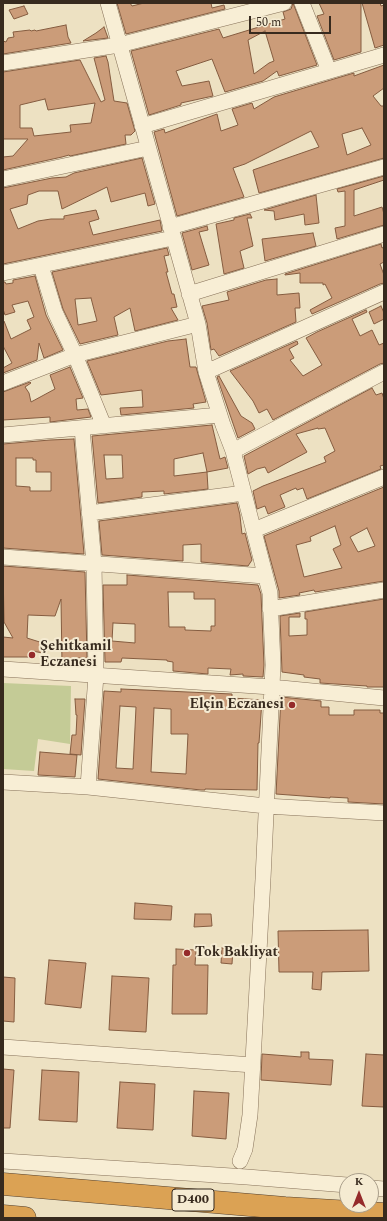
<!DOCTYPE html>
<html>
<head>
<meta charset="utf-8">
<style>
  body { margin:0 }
  #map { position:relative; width:387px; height:1221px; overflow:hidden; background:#ede1c2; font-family:Spectral,serif }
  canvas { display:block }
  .frame { position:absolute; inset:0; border:4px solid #372a1e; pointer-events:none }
  .north { position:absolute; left:339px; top:1173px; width:40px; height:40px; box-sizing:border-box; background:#f5ebd2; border:1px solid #a99e8a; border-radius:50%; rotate:0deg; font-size:11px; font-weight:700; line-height:16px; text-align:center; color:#372a1e }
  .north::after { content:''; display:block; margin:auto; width:14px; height:18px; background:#952b2b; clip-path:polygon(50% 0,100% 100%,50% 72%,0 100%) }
  .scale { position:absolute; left:249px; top:16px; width:82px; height:18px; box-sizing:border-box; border:2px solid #372a1e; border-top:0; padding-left:5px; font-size:12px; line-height:14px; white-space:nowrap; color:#372a1e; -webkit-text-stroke:3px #f5ebd2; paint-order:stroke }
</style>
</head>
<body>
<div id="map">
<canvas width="387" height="1221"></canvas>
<div class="frame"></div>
<div class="north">K</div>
<div class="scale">50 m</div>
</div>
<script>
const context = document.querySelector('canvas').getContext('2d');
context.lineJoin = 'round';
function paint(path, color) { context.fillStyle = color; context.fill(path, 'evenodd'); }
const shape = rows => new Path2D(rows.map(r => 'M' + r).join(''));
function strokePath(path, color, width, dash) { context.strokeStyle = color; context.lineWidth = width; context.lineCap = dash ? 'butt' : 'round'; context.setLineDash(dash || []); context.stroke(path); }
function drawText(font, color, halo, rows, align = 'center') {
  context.font = font + ' Spectral,serif'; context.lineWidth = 4; context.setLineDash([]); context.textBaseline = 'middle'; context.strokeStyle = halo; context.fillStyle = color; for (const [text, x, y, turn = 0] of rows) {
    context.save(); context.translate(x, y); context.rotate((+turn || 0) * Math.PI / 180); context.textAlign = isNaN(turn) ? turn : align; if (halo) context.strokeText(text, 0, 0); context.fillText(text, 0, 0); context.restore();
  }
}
paint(shape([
  [3,683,71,686,70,744,38,739,34,771,3,769]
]), '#c4cb96');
const building = shape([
  [117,3,130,3,132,6,144,3,211,3,212,8,224,5,225,9,126,34,117,3],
  [293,3,317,65,279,76,277,71,263,81,225,92,212,59,176,71,182,86,209,81,213,96,181,103,181,105,149,115,131,51,219,29,223,38,285,19,283,12,291,9,293,3],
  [265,31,274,61,269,63,254,74,248,40,265,31],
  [319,3,361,3,361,52,334,60,317,16,324,14,319,3],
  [362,3,380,3,381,6,384,5,384,45,375,48,362,3],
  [24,6,28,14,14,19,9,10,24,6],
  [66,25,68,37,71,43,3,54,3,41,6,42,8,38,14,37,13,32,30,30,31,31,35,30,36,31,66,25],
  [104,27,108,38,83,41,96,33,104,27],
  [106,56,108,62,114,101,127,103,135,131,131,135,125,135,126,144,70,156,69,155,62,157,3,170,3,157,13,156,28,139,3,139,3,72,80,60,101,102,105,100,94,58,106,56],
  [45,99,48,110,95,103,91,123,70,125,71,132,34,136,32,128,20,128,20,105,45,99],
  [384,65,384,88,373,96,381,106,384,106,384,158,259,193,253,170,319,147,311,131,245,164,233,168,244,197,177,216,154,132,164,129,165,133,217,114,221,131,238,125,232,109,252,103,254,109,274,97,354,73,354,76,384,65],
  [362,128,371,145,347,155,342,134,362,128],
  [142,158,155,204,148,206,145,193,111,202,107,187,62,209,58,191,39,191,28,195,27,204,10,209,18,229,38,221,51,219,64,219,64,216,96,210,99,219,89,222,93,235,160,220,162,231,3,264,3,188,52,178,66,177,74,173,142,158],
  [384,176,384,180,354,190,354,216,382,207,384,214,384,225,337,239,335,228,345,226,345,191,338,192,337,189,384,176],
  [316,195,319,223,305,225,304,214,275,220,274,211,264,210,316,195],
  [250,214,252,218,247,218,253,246,240,251,244,268,224,274,216,224,234,220,234,218,250,214],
  [207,226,208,230,199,232,209,265,192,270,182,233,207,226],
  [313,233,316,246,265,261,262,239,313,233],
  [381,244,382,248,384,247,384,262,380,264,384,275,384,283,380,284,312,314,310,310,332,298,325,284,323,285,323,283,300,283,300,273,285,275,285,274,381,244],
  [167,248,169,255,164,256,168,272,166,272,172,294,174,294,177,307,171,308,178,320,135,331,130,308,114,317,118,335,80,344,63,309,52,272,167,248],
  [91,298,97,321,78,325,75,299,91,298],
  [35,276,46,315,63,350,44,358,39,343,37,360,3,373,3,368,12,363,3,346,3,321,4,321,11,339,31,329,27,320,34,317,28,301,12,305,15,312,5,315,3,309,3,282,5,282,6,284,13,283,13,280,35,276],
  [277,279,277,295,299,293,300,308,295,308,296,322,219,356,214,349,211,350,207,323,202,306,229,300,227,292,266,280,277,279],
  [381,306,384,313,384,319,374,324,369,312,381,306],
  [366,310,367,312,352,319,360,336,372,330,379,345,384,343,384,363,380,364,273,420,267,409,259,413,253,401,230,371,297,341,298,344,289,349,294,358,290,360,303,376,322,365,306,338,317,332,366,310],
  [186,339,190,367,196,367,206,402,193,404,194,408,121,415,120,408,143,407,142,390,101,395,87,361,168,341,186,339],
  [70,367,83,398,76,399,77,410,88,409,91,417,50,422,50,417,3,420,3,392,30,382,31,383,25,387,29,393,31,402,55,389,50,375,70,367],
  [219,376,241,416,252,423,255,429,238,438,217,377,219,376],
  [372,388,376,395,382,393,384,399,384,465,380,466,381,469,307,499,303,488,297,490,296,488,280,495,285,507,268,514,265,506,257,509,253,491,263,486,326,462,324,457,335,451,325,428,318,429,318,428,296,434,307,452,268,473,265,467,257,469,248,474,244,456,372,388],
  [212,425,220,459,225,457,228,468,207,472,208,489,164,494,164,491,142,492,142,497,98,503,92,436,212,425],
  [203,453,207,472,174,476,174,459,203,453],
  [104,455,122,455,123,478,106,479,104,455],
  [74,439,84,554,3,548,3,444,50,440,74,439],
  [16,458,33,458,33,460,36,460,36,472,51,472,51,491,30,491,30,487,16,486,16,458],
  [384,487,384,581,315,592,314,590,299,593,300,595,279,598,279,591,264,536,384,487],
  [335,526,341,545,333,549,342,568,304,577,296,545,311,541,310,537,335,526],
  [367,528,375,546,358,552,350,537,367,528],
  [237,503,240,515,240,516,242,534,245,533,252,560,248,566,201,562,201,544,183,545,183,561,102,555,99,521,237,503],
  [3,566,85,572,87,658,77,658,77,665,62,664,61,599,55,616,28,615,27,638,46,644,43,653,32,651,32,657,3,657,3,637,13,638,4,622,3,566],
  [127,575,258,585,261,594,264,665,263,677,243,676,243,674,230,675,231,669,208,668,208,674,173,671,173,662,167,661,167,660,122,658,121,662,105,662,103,585,127,585,127,575],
  [168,592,194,592,194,599,215,599,215,626,211,626,211,631,185,630,185,627,169,627,168,592],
  [113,623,135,624,135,643,112,641,113,623],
  [384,599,384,687,367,687,367,686,320,683,320,679,304,677,304,675,282,672,280,616,300,613,300,617,289,617,289,636,307,635,307,619,305,619,305,612,384,599],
  [121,689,232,694,232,698,262,700,259,743,258,743,257,790,205,789,205,790,201,790,98,779,104,691,121,692,121,689],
  [120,706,136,707,133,769,116,768,120,706],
  [154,708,171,709,171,734,188,734,186,774,151,772,154,708],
  [281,697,321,701,321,707,329,707,329,715,354,715,354,710,380,710,380,713,384,713,384,804,348,802,348,798,330,797,330,798,276,794,281,697],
  [75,699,85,699,81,755,70,754,72,735,76,735,77,715,76,715,75,699],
  [40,752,77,755,75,777,38,775,40,752],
  [135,903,172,906,171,920,134,919,135,903],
  [195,914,211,914,212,926,194,927,195,914],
  [368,930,369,971,322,972,321,990,312,989,313,972,279,972,278,931,368,930],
  [222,948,233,949,232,964,221,963,222,948],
  [176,949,196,950,195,965,208,965,207,1014,172,1014,173,965,176,965,176,949],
  [49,960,86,963,81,1008,45,1004,49,960],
  [112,976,149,978,146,1032,109,1030,112,976],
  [3,977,15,978,14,1022,3,1021,3,977],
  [301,1052,309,1052,309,1059,333,1060,331,1085,261,1080,262,1054,301,1057,301,1052],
  [366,1054,384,1055,384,1107,362,1106,366,1054],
  [3,1069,14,1070,10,1128,3,1128,3,1069],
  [42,1070,79,1072,77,1122,39,1120,42,1070],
  [120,1082,155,1084,153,1130,117,1128,120,1082],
  [194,1091,229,1093,226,1139,192,1136,194,1091]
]);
paint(building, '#cb9c79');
strokePath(building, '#855c40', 1);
const minor = shape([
  [108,3,198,324,206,372,223,425,233,451,270,593,273,665,263,879,250,1115,245,1149,240,1161],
  [302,3,329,71],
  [3,63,119,45,284,3],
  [142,126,384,55],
  [3,179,148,148],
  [170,227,384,167],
  [41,266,55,312,75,355,104,426],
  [3,273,173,238],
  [189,294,384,234],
  [206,372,384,292],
  [3,383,75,355,198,324],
  [82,428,94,564,96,675,88,787],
  [3,435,219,415],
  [233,451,384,372],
  [89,513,244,493],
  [254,530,384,477],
  [3,557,265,576],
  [270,609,384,590],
  [3,669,271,687,384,698],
  [3,782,88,787,266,806,384,813],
  [3,1047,253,1065],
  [3,1161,247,1177,347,1185],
  [371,1188,384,1189]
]);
const highway = shape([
  [3,1184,285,1208,384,1214],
  [3,1216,25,1218]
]);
strokePath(minor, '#87725a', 16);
strokePath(highway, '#54402e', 23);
strokePath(minor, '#f8eed5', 15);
strokePath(highway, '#dba254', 22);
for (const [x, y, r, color] of [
  [32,655,4,"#952b2b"],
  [292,705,4,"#952b2b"],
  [187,953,4,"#952b2b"]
]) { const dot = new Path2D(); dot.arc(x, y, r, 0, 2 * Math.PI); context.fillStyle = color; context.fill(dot); strokePath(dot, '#f5ebd2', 1.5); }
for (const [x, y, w] of [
  [193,1200,42]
]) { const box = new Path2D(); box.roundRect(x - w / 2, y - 11, w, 22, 3); context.fillStyle = '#f5ebd2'; context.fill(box); strokePath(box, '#372a1e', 1); }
drawText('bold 13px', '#372a1e', null, [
  ["D400",193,1200]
]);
drawText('bold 14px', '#372a1e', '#f5ebd2', [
  ["Şehitkamil",40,647],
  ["Eczanesi",40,663],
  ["Elçin Eczanesi",284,705,"right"],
  ["Tok Bakliyat",195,953]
], 'left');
</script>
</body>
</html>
